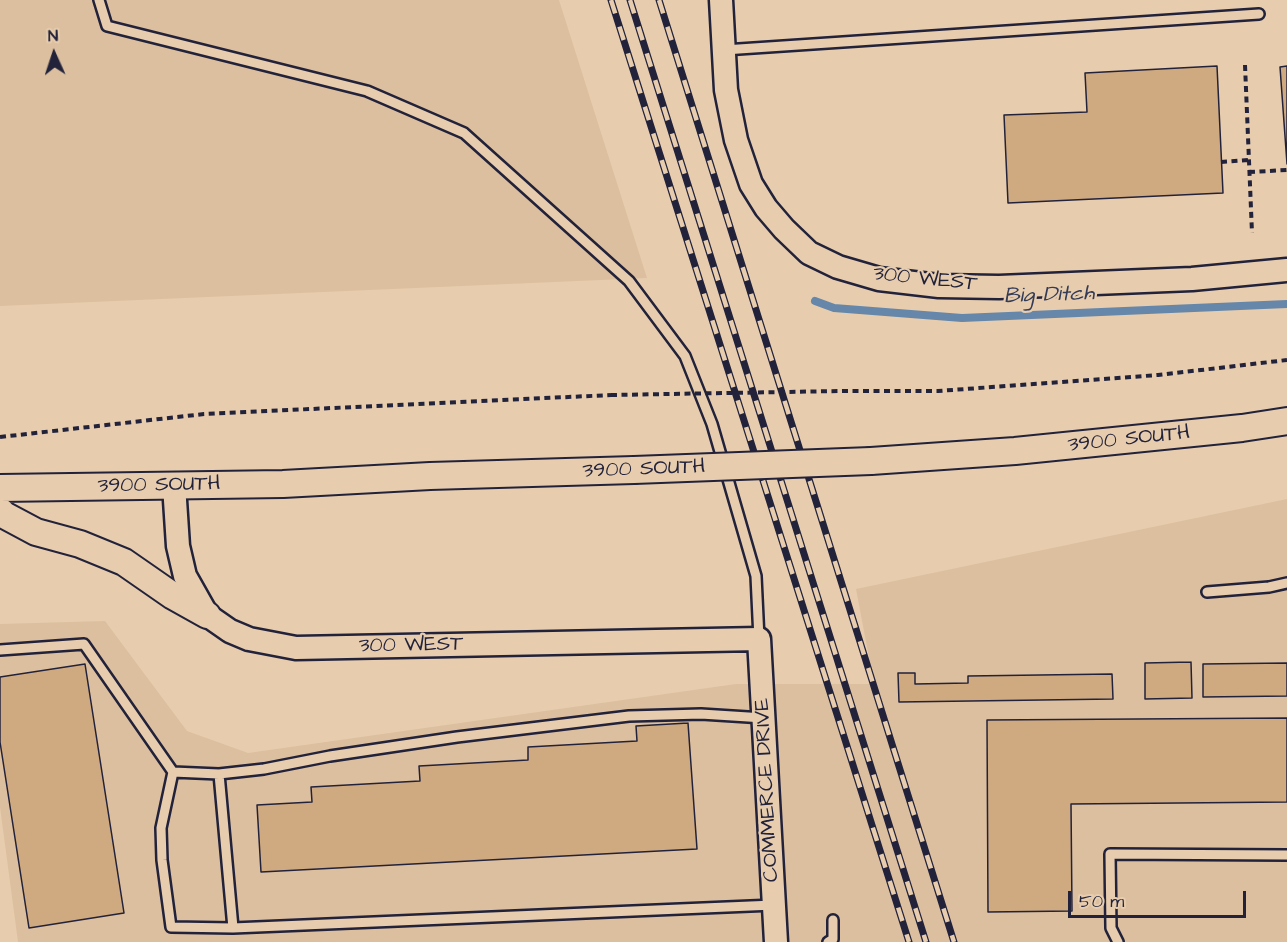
<!DOCTYPE html>
<html>
<head>
<meta charset="utf-8">
<style>
  body { margin:0 }
  #map { position:relative; width:1287px; height:942px; overflow:hidden; background:#e7cdae; font-family:"Architects Daughter",sans-serif }
  canvas { display:block }
  .north { position:absolute; left:24px; top:24px; width:60px; height:60px; -webkit-text-stroke:4px #e7cdae; paint-order:stroke; rotate:357deg; font-size:16px; font-weight:700; line-height:24px; text-align:center; color:#22223b }
  .north::after { content:''; display:block; margin:auto; width:21px; height:27px; background:#22223b; clip-path:polygon(50% 0,100% 100%,50% 72%,0 100%) }
  .scale { position:absolute; left:1068px; top:891px; width:178px; height:27px; box-sizing:border-box; border:3px solid #22223b; border-top:0; padding-left:8px; font-size:18px; line-height:21px; white-space:nowrap; color:#22223b; -webkit-text-stroke:4px #e7cdae; paint-order:stroke }
</style>
</head>
<body>
<div id="map">
<canvas width="1287" height="942"></canvas>
<div class="north">N</div>
<div class="scale">50 m</div>
</div>
<script>
const context = document.querySelector('canvas').getContext('2d');
context.lineJoin = 'round';
function paint(path, color) { context.fillStyle = color; context.fill(path, 'evenodd'); }
const shape = rows => new Path2D(rows.map(r => 'M' + r).join(''));
function strokePath(path, color, width, dash) { context.strokeStyle = color; context.lineWidth = width; context.lineCap = dash ? 'butt' : 'round'; context.setLineDash(dash || []); context.stroke(path); }
function drawText(font, color, halo, rows, align = 'center') {
  context.font = font + ' "Architects Daughter",sans-serif'; context.lineWidth = 4.5; context.setLineDash([]); context.textBaseline = 'middle'; context.strokeStyle = halo; context.fillStyle = color; for (const [text, x, y, turn = 0] of rows) {
    context.save(); context.translate(x, y); context.rotate((+turn || 0) * Math.PI / 180); context.textAlign = isNaN(turn) ? turn : align; if (halo) context.strokeText(text, 0, 0); context.fillText(text, 0, 0); context.restore();
  }
}
paint(shape([
  [0,0,559,0,647,278,0,306],
  [1287,499,1287,942,18,942,0,807,0,624,105,621,187,731,248,753,736,684,874,684,856,589]
]), '#dcbf9e');
strokePath(shape([
  [815,301,834,308,962,318,1287,304]
]), '#6687a9', 8);
const building = shape([
  [1217,66,1223,193,1008,203,1004,115,1087,112,1085,73,1217,66],
  [1287,66,1287,164,1280,67,1287,66],
  [1191,662,1192,698,1145,699,1145,663,1191,662],
  [1287,663,1287,696,1203,697,1203,664,1287,663],
  [85,664,124,913,29,928,0,742,0,677,85,664],
  [898,673,915,673,915,684,968,683,968,676,1112,674,1113,699,899,702,898,673],
  [1287,718,1287,802,1071,804,1072,911,988,912,987,720,1287,718],
  [688,723,697,849,261,872,257,805,312,802,311,787,420,781,419,766,528,760,528,747,637,741,636,726,688,723]
]);
paint(building, '#cfaa81');
strokePath(building, '#22223b', 1.5);
const service = shape([
  [99,0,107,26,367,91,464,133,629,281,685,356,712,424,756,576,759,639],
  [724,50,1259,14],
  [1207,592,1269,587,1287,583],
  [0,650,84,644,173,772,219,774,264,769,330,756,457,737,629,716,701,714,764,718],
  [173,772,161,828,162,860,171,927,233,928,774,905],
  [219,774,233,928],
  [828,942,833,939,833,920],
  [1118,942,1111,928,1110,854,1287,855]
]);
const tertiary = shape([
  [721,0,726,90,736,140,751,184,766,208,784,229,809,253,838,267,879,279,939,286,999,287,1192,279,1287,270],
  [174,485,178,546,185,576,207,615,230,631,249,639,296,648,759,639,776,942]
]);
const secondary = shape([
  [871,461,1015,451,1242,428,1287,421],
  [0,488,283,484,430,476,634,470],
  [0,511,4,515,36,532,80,544,124,562,173,596,207,615]
]);
strokePath(service, '#22223b', 14);
strokePath(tertiary, '#22223b', 27);
strokePath(secondary, '#22223b', 30);
strokePath(shape([
  [1245,65,1252,233],
  [1221,162,1248,160],
  [1249,172,1287,170],
  [842,391,938,391,1158,375,1287,360],
  [0,437,204,414,611,395]
]), '#22223b', 4, [6, 4.5]);
strokePath(service, '#e7cdae', 9);
strokePath(tertiary, '#e7cdae', 22);
strokePath(secondary, '#e7cdae', 26);
const rail = shape([
  [611,0,909,942],
  [630,0,926,942],
  [659,0,954,942]
]);
strokePath(rail, '#22223b', 7);
strokePath(rail, '#e7cdae', 4.5, [14]);
const secondaryBridge = shape([
  [634,470,871,461]
]);
strokePath(secondaryBridge, '#22223b', 30, []);
strokePath(shape([
  [611,395,842,391]
]), '#22223b', 4, [6, 4.5]);
strokePath(secondaryBridge, '#e7cdae', 26);
drawText('21px', '#22223b', '#e7cdae', [
  ["300 WEST",925,280,6],
  ["3900 SOUTH",1129,440,-6],
  ["3900 SOUTH",644,470,-2],
  ["3900 SOUTH",159,486,-1],
  ["300 WEST",411,646,-1],
  ["COMMERCE DRIVE",768,790,-93]
]);
drawText('italic 22px', '#333b56', '#e7cdae', [
  ["Big Ditch",1049,296,-2]
]);
</script>
</body>
</html>
